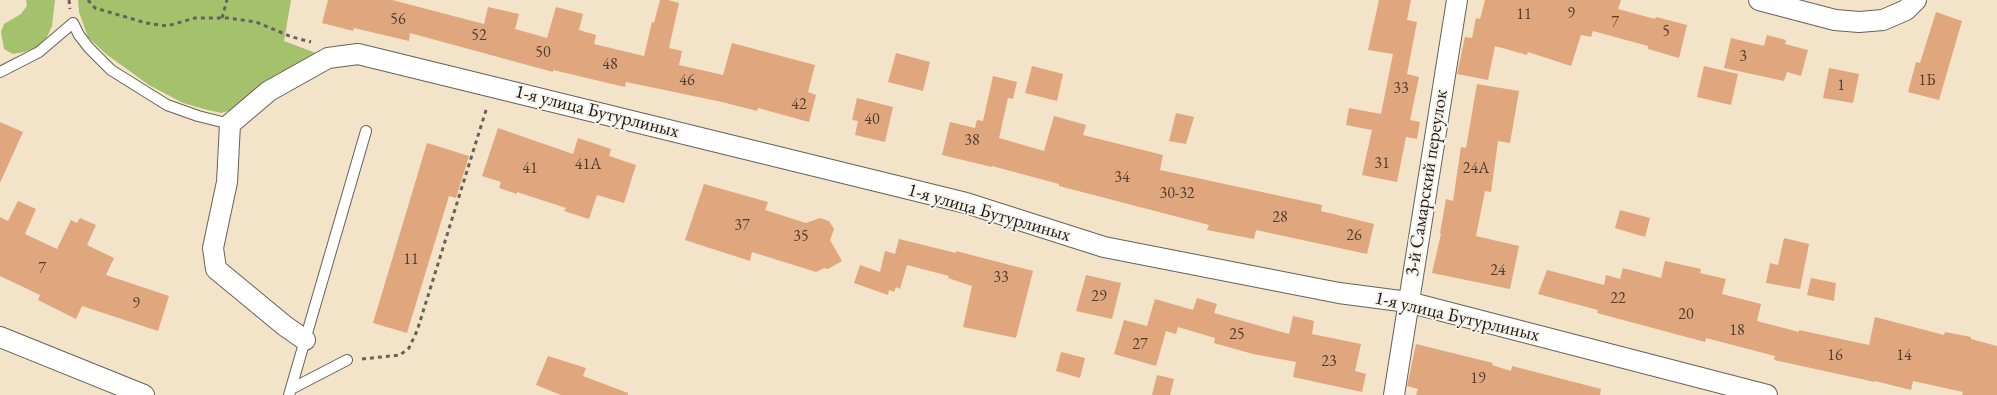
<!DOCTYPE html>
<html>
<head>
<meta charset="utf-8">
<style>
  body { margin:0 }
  canvas { display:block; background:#f2e3c9 }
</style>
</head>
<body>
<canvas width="1997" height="395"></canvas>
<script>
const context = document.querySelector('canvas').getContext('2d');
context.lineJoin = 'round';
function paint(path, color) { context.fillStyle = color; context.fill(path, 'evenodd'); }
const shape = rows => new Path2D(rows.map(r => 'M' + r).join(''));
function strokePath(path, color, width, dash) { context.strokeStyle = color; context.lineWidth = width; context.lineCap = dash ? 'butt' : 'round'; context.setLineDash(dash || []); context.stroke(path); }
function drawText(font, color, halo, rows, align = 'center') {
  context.font = font + ' "EB Garamond",serif'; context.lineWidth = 4; context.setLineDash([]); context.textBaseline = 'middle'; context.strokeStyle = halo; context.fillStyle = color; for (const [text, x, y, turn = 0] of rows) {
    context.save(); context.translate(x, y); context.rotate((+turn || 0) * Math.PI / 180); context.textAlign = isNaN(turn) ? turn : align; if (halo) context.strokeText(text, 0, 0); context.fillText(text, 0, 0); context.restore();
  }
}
paint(shape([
  [26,0,55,0,52,26,47,37,36,48,24,52,13,54,4,49,1,32,4,24,21,14,27,6],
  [78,0,291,0,284,41,316,53,232,110,221,113,204,109,183,103,149,85,106,54,88,37,79,12]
]), '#a3c26b');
paint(shape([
  [328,0,392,0,484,24,488,7,519,14,515,29,547,38,556,7,583,14,579,30,596,35,594,44,644,56,652,22,654,23,660,0,668,0,679,3,669,48,682,51,679,65,723,75,732,43,815,65,808,92,816,95,809,122,758,108,757,111,722,102,626,82,625,87,553,70,553,72,410,33,409,41,354,28,353,31,322,23],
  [1379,0,1411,0,1407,20,1417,22,1407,74,1419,77,1410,120,1420,122,1417,139,1406,137,1397,182,1362,175,1372,130,1346,125,1349,108,1381,114,1393,54,1368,50],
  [1485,0,1621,0,1618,9,1655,19,1656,17,1687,25,1679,58,1648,49,1648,46,1593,31,1591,37,1581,35,1571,66,1528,52,1527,55,1495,46,1488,80,1457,74,1465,37,1472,38,1476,18,1480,19],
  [1936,12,1962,21,1939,100,1908,92,1916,62,1920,63],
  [1767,35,1786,40,1785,44,1808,50,1801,76,1787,72,1784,81,1724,68,1731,38,1764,46],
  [896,53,930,62,923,91,888,82],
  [1032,66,1063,74,1057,101,1025,93],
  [1704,66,1738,74,1731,105,1697,97],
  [1829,68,1859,74,1853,103,1823,98],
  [993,76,1017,82,1013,99,1008,98,999,138,1044,151,1054,116,1086,125,1083,135,1163,155,1160,170,1322,205,1321,211,1374,224,1367,254,1256,230,1254,239,1207,230,1209,225,1059,186,1059,184,992,166,992,167,942,155,950,122,975,128,977,120,983,121],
  [1477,84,1519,91,1510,143,1498,141,1491,192,1485,191,1476,236,1519,246,1510,289,1432,273,1441,234,1440,233,1446,199,1453,201,1461,147,1466,148],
  [857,98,893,107,885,142,855,135,858,121,852,120],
  [1176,113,1194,117,1186,144,1169,141],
  [0,122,23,132,0,183],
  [498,128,573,154,578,138,611,149,609,156,636,165,624,203,597,195,589,219,564,211,566,208,517,192,517,194,499,188,501,182,482,176],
  [427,143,469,156,456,198,449,196,407,333,373,323],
  [704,184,768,202,765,210,806,223,820,218,829,221,834,229,830,240,842,261,828,269,824,268,816,272,752,252,750,261,685,240],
  [18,201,36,209,25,234,57,249,71,220,77,223,80,218,96,225,87,245,114,258,106,275,169,296,158,331,82,306,76,319,38,300,40,295,0,276,0,217,8,221],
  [1620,210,1650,218,1645,237,1615,228],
  [1784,238,1809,244,1800,289,1766,283,1770,263,1778,265],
  [899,239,956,253,956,251,1033,271,1016,338,963,327,972,286,948,278,949,276,907,265,900,289,896,287,894,292,889,290,888,295,854,283,860,265,880,272,885,251,895,254],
  [1665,261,1701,269,1700,273,1726,279,1722,294,1761,304,1757,321,1799,332,1799,330,1869,345,1875,317,1944,335,1945,332,1971,337,1971,339,1997,346,1997,395,1962,395,1963,392,1913,381,1911,390,1875,381,1875,382,1774,360,1775,356,1706,338,1705,342,1597,313,1598,310,1538,294,1547,270,1604,285,1606,275,1620,279,1623,268,1661,278],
  [1086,275,1121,283,1112,319,1076,311],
  [1811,278,1836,283,1834,301,1807,295],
  [1197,298,1217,304,1214,313,1289,334,1293,316,1314,321,1312,334,1361,344,1355,371,1366,374,1362,392,1293,377,1296,362,1253,354,1214,343,1215,338,1178,327,1176,334,1166,331,1156,366,1114,354,1124,320,1147,326,1155,299,1193,310],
  [1416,344,1493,363,1492,365,1511,371,1512,366,1601,389,1600,395,1416,395,1418,389,1407,386],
  [1061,352,1085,358,1080,378,1056,371],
  [548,356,586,368,583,376,628,393,628,395,561,395,536,385],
  [1157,375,1174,379,1170,395,1152,395]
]), '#e0a67d');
const service = shape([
  [0,72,39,52,73,23,79,35,89,48,111,70,167,105,198,116,230,124],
  [291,389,347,360],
  [289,395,366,131]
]);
const minor = shape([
  [1759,0,1835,20,1859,22,1883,20,1906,10,1916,0],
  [0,337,144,395],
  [305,340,285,326,216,269,213,248,227,182,230,124,269,91,328,58,358,54,966,203,1104,247,1339,293,1408,302,1767,395],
  [1394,395,1457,0]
]);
strokePath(service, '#676259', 12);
strokePath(minor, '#676259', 22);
strokePath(shape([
  [69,0,70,9],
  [88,0,95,8,146,23,167,26,195,18,228,18,256,22,292,37,311,42],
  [222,18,227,0],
  [362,359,400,355,409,348,417,331,487,107]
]), '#676259', 3, [4, 4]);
strokePath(service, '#fff', 10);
strokePath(minor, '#fff', 20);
drawText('16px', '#4d3e34', null, [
  ["9",1571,14],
  ["11",1524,15],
  ["56",398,20],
  ["7",1615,23],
  ["5",1666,32],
  ["52",479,36],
  ["50",543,53],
  ["3",1743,57],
  ["48",610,65],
  ["46",687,81],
  ["1Б",1927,81],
  ["1",1841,86],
  ["33",1401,89],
  ["42",799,105],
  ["40",872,120],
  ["38",972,141],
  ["31",1382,164],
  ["41А",588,165],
  ["41",530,169],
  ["24А",1476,169],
  ["34",1122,178],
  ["30-32",1177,194],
  ["28",1280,218],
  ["37",742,226],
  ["26",1354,236],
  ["35",801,237],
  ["11",411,260],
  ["7",42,269],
  ["24",1498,271],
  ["33",1001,278],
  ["29",1099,297],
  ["22",1618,299],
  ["9",136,304],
  ["20",1686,315],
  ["18",1737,331],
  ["25",1237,335],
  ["27",1140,345],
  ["16",1835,356],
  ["14",1904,356],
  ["23",1329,362],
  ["19",1478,379]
]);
drawText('19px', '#1c1c1c', '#f7f3e8', [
  ["1-я улица Бутурлиных",597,112,14],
  ["3-й Самарский переулок",1427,183,-81],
  ["1-я улица Бутурлиных",989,213,16],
  ["1-я улица Бутурлиных",1457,317,13]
]);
</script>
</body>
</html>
